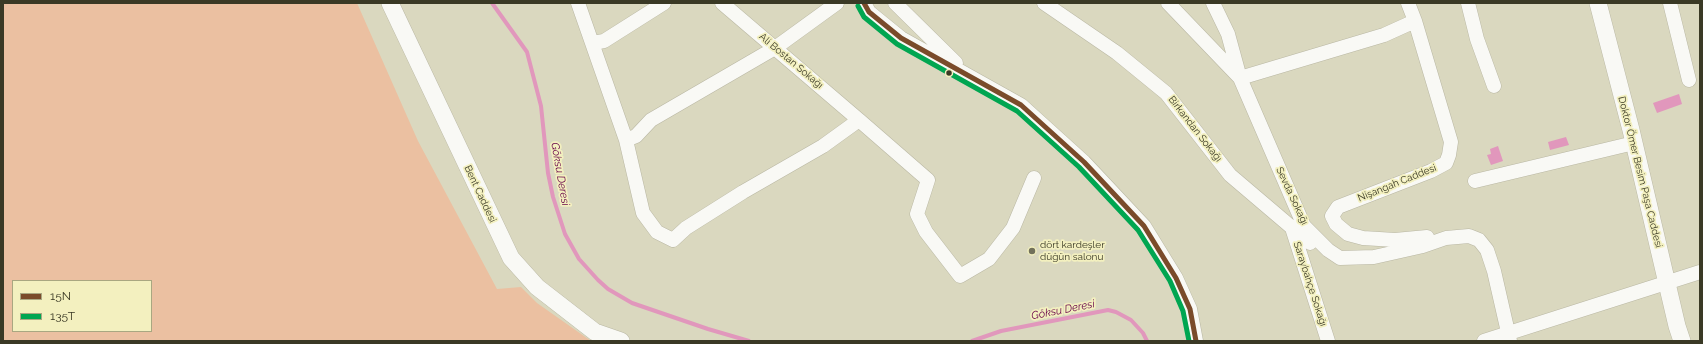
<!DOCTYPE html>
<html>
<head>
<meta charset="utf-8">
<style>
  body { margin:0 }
  #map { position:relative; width:1703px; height:344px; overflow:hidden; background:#dad8bf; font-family:Raleway,sans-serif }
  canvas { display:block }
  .frame { position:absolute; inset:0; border:4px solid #3a3925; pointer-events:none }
  .legend { position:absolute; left:12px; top:280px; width:140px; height:52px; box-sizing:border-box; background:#f3f0bf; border:1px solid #a9a781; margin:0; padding:5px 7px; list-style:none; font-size:12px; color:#3a3925 }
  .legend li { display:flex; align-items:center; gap:8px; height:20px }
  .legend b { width:20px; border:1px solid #a9a781 }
</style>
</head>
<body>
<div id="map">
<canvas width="1703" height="344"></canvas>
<div class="frame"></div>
<ul class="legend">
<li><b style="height:5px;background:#7a4b2a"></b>15N</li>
<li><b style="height:5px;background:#00a651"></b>135T</li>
</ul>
</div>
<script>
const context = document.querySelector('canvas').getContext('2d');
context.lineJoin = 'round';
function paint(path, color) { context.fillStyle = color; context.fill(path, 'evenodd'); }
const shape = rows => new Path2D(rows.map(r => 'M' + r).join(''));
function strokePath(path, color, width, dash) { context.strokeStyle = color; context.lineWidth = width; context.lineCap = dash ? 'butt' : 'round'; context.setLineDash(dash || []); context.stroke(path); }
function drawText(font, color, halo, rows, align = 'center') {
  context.font = font + ' Raleway,sans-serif'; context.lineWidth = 3.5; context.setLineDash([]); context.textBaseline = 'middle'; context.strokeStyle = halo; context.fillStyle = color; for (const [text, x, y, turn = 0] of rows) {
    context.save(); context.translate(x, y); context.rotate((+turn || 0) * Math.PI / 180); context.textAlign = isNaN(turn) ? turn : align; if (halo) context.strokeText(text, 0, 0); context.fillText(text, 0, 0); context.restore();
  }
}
paint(shape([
  [3,3,357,3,418,141,497,289,521,287,537,303,591,341,3,341],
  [13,281,151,281,151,331,13,331]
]), '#ebc0a1');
paint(shape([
  [1679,94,1682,104,1657,113,1653,103],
  [1566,137,1569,145,1550,150,1548,142],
  [1498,146,1503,161,1491,165,1487,155,1491,154,1490,149]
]), '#e197bc');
strokePath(shape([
  [492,3,527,52,541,106,548,173,553,197,565,234,579,259,598,280,608,289,632,303,708,329,749,341],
  [972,341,1001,331,1108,310,1116,312,1131,320,1143,333,1147,341]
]), '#e197bc', 4);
const minor = shape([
  [578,3,626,140,643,213,657,232,673,240,686,228,743,192,823,146,859,120,928,180,917,214,926,232,960,276,989,259,1013,228,1034,178],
  [722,3,859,120],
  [864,3,869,12,901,38,1021,105,1084,162,1144,226,1176,278,1190,309,1196,341],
  [895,3,956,63],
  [1044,3,1117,53,1166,93,1230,175,1310,243],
  [1168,3,1240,78,1384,35,1415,21],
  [1213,3,1228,34,1240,78,1304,226,1328,250,1340,258,1374,257,1423,246,1446,238,1469,236,1479,240,1487,250,1494,271,1510,341],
  [1408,3,1415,21,1451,142,1449,155,1446,163,1431,171,1338,207,1332,216,1336,224,1348,234,1363,238,1395,240,1427,237],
  [1468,3,1477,39,1494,86],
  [1670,3,1689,80],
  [593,43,604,41,664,3],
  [626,140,636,136,651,120,775,48,837,3],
  [1475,181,1634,143],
  [1292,228,1328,341],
  [1484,341,1700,272]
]);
const tertiary = shape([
  [390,3,511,258,537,287,595,332,621,341],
  [1598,3,1631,130,1677,326,1682,341]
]);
strokePath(minor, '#b9b7a3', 15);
strokePath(tertiary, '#b9b7a3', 18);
strokePath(minor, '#f9f9f5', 14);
strokePath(tertiary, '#f9f9f5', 17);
strokePath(shape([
  [864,3,869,12,901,38,1021,105,1084,162,1144,226,1176,278,1190,309,1196,341]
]), '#7a4b2a', 5);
strokePath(shape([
  [858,6,864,17,897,44,1017,111,1079,167,1138,230,1170,281,1183,311,1189,341]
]), '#00a651', 5);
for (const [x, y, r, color] of [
  [949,73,3.5,"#3a3925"],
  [1032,251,4,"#72715b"]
]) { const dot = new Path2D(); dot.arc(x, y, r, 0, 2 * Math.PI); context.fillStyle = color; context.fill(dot); strokePath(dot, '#f3f0bf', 1.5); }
drawText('10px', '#3a3925', '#f3f0bf', [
  ["Ali Bostan Sokağı",791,61,40],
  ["Birkandan Sokağı",1195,129,52],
  ["Doktor Ömer Besim Paşa Caddesi",1640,172,76],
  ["Nişangah Caddesi",1397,183,-22],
  ["Bent Caddesi",480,194,65],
  ["Sevda Sokaḡı",1292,196,65],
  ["Saraybahçe Sokağı",1310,284,72]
]);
drawText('10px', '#3a3925', '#f3f0bf', [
  ["dört kardeşler",1040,245],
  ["düğün salonu",1040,257]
], 'left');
drawText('italic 11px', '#670349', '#f3f0bf', [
  ["Göksu Deresi",560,174,80],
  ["Göksu Deresi",1063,310,-11]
]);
</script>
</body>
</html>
